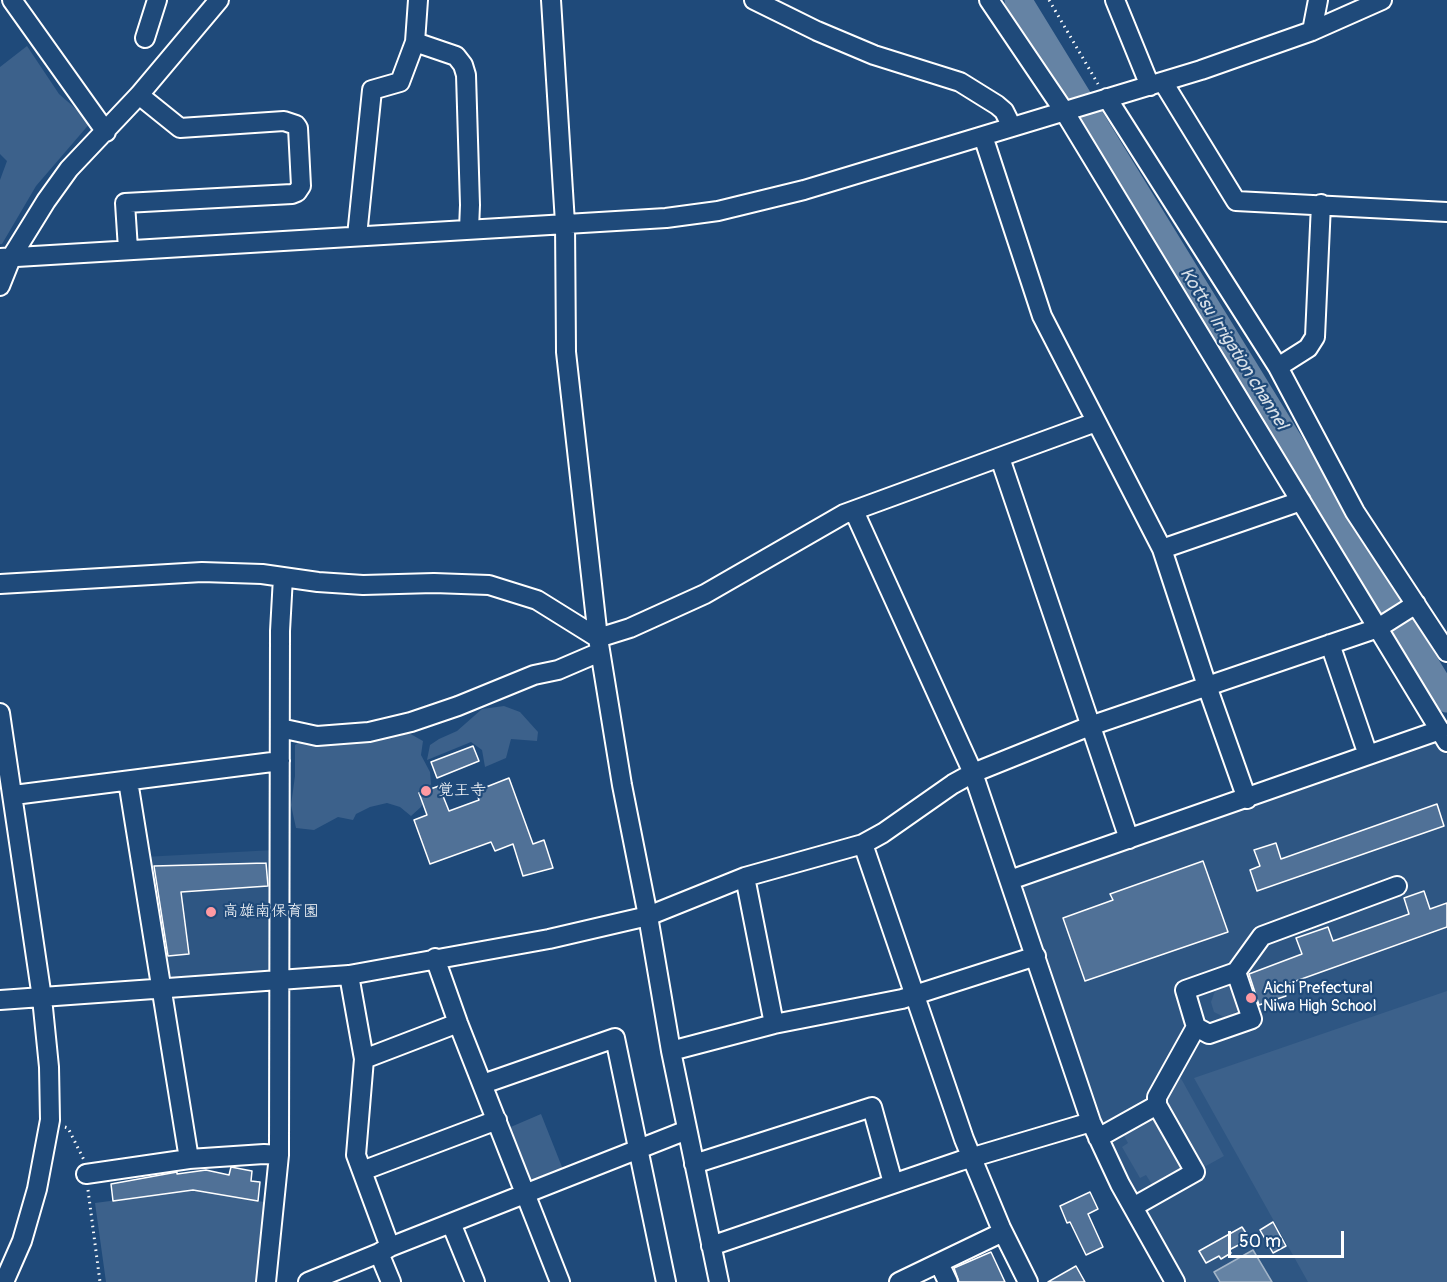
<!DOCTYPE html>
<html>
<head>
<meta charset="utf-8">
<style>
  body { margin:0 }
  #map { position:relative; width:1447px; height:1282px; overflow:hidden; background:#1f4a7a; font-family:Pangolin,sans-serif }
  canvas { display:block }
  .scale { position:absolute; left:1228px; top:1231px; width:116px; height:27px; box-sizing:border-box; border:3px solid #fff; border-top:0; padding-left:8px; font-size:18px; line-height:21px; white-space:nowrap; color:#fff; -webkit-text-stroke:4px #1f4a7a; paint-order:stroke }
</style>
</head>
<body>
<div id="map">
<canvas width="1447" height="1282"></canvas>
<div class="scale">50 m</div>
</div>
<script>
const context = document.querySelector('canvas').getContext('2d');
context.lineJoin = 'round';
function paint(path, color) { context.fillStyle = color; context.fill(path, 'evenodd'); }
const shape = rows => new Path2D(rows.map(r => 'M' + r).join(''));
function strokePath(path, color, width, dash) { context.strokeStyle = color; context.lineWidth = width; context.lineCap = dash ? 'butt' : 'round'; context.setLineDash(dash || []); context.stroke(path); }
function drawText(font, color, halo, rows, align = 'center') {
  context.font = font + ' Pangolin,"Klee One",sans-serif'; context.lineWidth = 4.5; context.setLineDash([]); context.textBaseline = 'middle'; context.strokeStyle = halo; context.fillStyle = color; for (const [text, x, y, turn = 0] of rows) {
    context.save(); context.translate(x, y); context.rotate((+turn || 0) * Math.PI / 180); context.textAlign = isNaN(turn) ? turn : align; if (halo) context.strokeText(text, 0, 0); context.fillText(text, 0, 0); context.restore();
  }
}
paint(shape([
  [1438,738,1447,754,1447,1282,1181,1282,1122,1176,1092,1108,1018,887,1020,883],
  [274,850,271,971,166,978,143,857]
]), '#2e5683');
paint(shape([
  [27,46,59,94,91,122,36,186,2,244,0,244,0,180,7,161,0,154,0,67],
  [504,706,520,712,538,732,537,741,511,739,506,758,485,767,482,750,471,742,427,760,430,745,439,739,457,731,482,709],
  [407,732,423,741,421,755,430,772,431,784,421,807,411,816,400,807,387,803,370,807,356,814,353,820,338,817,314,830,296,828,291,805,295,776,295,745,300,741,311,744,344,744],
  [1227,987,1233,988,1239,1009,1230,1017,1224,1017,1214,1012,1211,1002,1215,991],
  [1447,991,1447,1282,1308,1282,1194,1078],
  [1178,1073,1224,1156,1206,1166,1198,1164,1163,1101],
  [541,1114,564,1172,535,1183,527,1181,506,1129],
  [1152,1115,1183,1168,1153,1186,1146,1175,1140,1178,1122,1147,1128,1143,1122,1132],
  [193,1190,270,1203,262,1282,106,1282,95,1203]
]), '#3c618b');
const water = shape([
  [1253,1250,1272,1282,1220,1282,1214,1272,1253,1250]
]);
paint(water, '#6583a4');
strokePath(water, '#a3b5c8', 1.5);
strokePath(shape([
  [1018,0,1447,699]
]), '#6583a4', 27);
const building = shape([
  [473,746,479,761,437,778,431,762,473,746],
  [509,778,533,844,544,840,553,868,523,876,513,844,495,851,491,842,430,864,414,820,427,815,419,793,439,786,449,811,479,800,476,791,509,778],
  [1437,804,1444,826,1257,891,1250,870,1260,866,1254,850,1276,843,1281,859,1437,804],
  [1203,861,1228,932,1085,981,1063,918,1113,900,1110,894,1203,861],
  [266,863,268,886,181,892,189,954,168,956,154,866,266,863],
  [1424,891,1430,909,1447,903,1447,927,1282,986,1286,996,1259,1005,1249,974,1302,954,1296,938,1328,927,1333,941,1409,914,1404,898,1424,891],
  [231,1167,252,1171,251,1181,260,1182,258,1201,193,1190,113,1201,111,1184,177,1172,177,1174,206,1170,229,1175,231,1167],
  [1090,1192,1098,1209,1088,1214,1103,1247,1086,1255,1070,1222,1067,1223,1060,1206,1090,1192],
  [1273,1222,1286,1246,1273,1253,1260,1230,1273,1222],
  [1242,1227,1250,1239,1229,1250,1231,1253,1221,1259,1219,1256,1206,1263,1199,1251,1242,1227],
  [991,1252,1005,1282,959,1282,954,1268,991,1252],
  [1076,1266,1085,1282,1048,1282,1076,1266]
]);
paint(building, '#507197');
strokePath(building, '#fff', 1.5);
const minor = shape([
  [12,0,106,132],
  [551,0,565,223,566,352,598,638,622,785,648,916,671,1051,719,1282],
  [754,0,817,31,874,55,960,82,997,105,1004,111,1012,127],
  [989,0,1064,111,1447,742],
  [1115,0,1150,86],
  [1312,31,1318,0],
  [145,38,157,0],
  [415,42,456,56,463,65,466,75,470,205,469,229],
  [1163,82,1236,201,1447,212],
  [1107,98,1278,367],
  [983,136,1042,316,1162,549,1207,686,1247,799],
  [1321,204,1315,337,1308,348,1278,367,1355,512,1447,652],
  [357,236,372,90,400,82,415,42,418,0],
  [128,249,125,203,292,194,297,192,301,186,298,128,296,125,284,121,180,128,139,95],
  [0,258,666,218,718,211,804,190,1201,70,1312,31,1382,0],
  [0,286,12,256,46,201,69,169,139,95,219,0],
  [1000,458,1129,839],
  [854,511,973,773,1091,1122,1120,1184,1175,1282],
  [1162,549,1301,501],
  [0,584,202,572,262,574,318,582,363,585,434,583,489,585,537,600,598,638,630,628,705,594,844,514,1096,422],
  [1330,644,1368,755],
  [0,713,42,998,49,1067,50,1120,37,1189,22,1241,4,1282],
  [280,728,317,736,369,732,411,722,458,706,534,675,558,670,600,652],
  [128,781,189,1159],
  [14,795,280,761],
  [863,844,964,1139,1001,1228,1028,1282],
  [745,877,774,1024],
  [1010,880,1440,730],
  [435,958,458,1023,560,1282],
  [1236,972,1262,936,1397,886],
  [349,975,364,1059,356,1155,390,1247],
  [0,1000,349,975,549,939,648,916,745,877,863,844,883,833,953,784,973,773,1090,726,1378,628,1416,604],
  [671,1051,774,1024,902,999,1036,956],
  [364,1059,458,1023],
  [483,1084,615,1038,666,1282],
  [1157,1105,1157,1097,1196,1027,1185,990,1236,972,1252,1019,1209,1034,1196,1027],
  [1098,1138,1157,1105,1195,1172,1133,1207],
  [694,1164,872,1107,893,1183],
  [362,1171,497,1120],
  [86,1174,189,1159,264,1154,279,1155],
  [451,1223,475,1282],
  [711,1246,960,1161,1091,1122],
  [379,1253,391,1282],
  [939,1263,948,1282],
  [266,1282,279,1155,280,631,283,577],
  [308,1282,379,1253,390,1247,687,1130],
  [899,1282,1003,1232]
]);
strokePath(minor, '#fff', 22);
strokePath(shape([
  [1049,0,1098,84],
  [65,1127,68,1128,84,1160],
  [88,1190,100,1282]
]), '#fff', 3, [1.5, 4.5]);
strokePath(minor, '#1f4a7a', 18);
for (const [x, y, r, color] of [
  [426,791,6,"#ff9aa2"],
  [211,912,6,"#ff9aa2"],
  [1251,998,6,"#ff9aa2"]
]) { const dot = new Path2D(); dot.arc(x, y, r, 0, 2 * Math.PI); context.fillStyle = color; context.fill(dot); strokePath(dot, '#1f4a7a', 2); }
drawText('16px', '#fff', '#1f4a7a', [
  ["覚王寺",438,791],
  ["高雄南保育園",223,912],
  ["Aichi Prefectural",1263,989],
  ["Niwa High School",1263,1007]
], 'left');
drawText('italic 18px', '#d8e0e8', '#1f4a7a', [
  ["Kottsu Irrigation channel",1233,349,58]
]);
</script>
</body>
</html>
